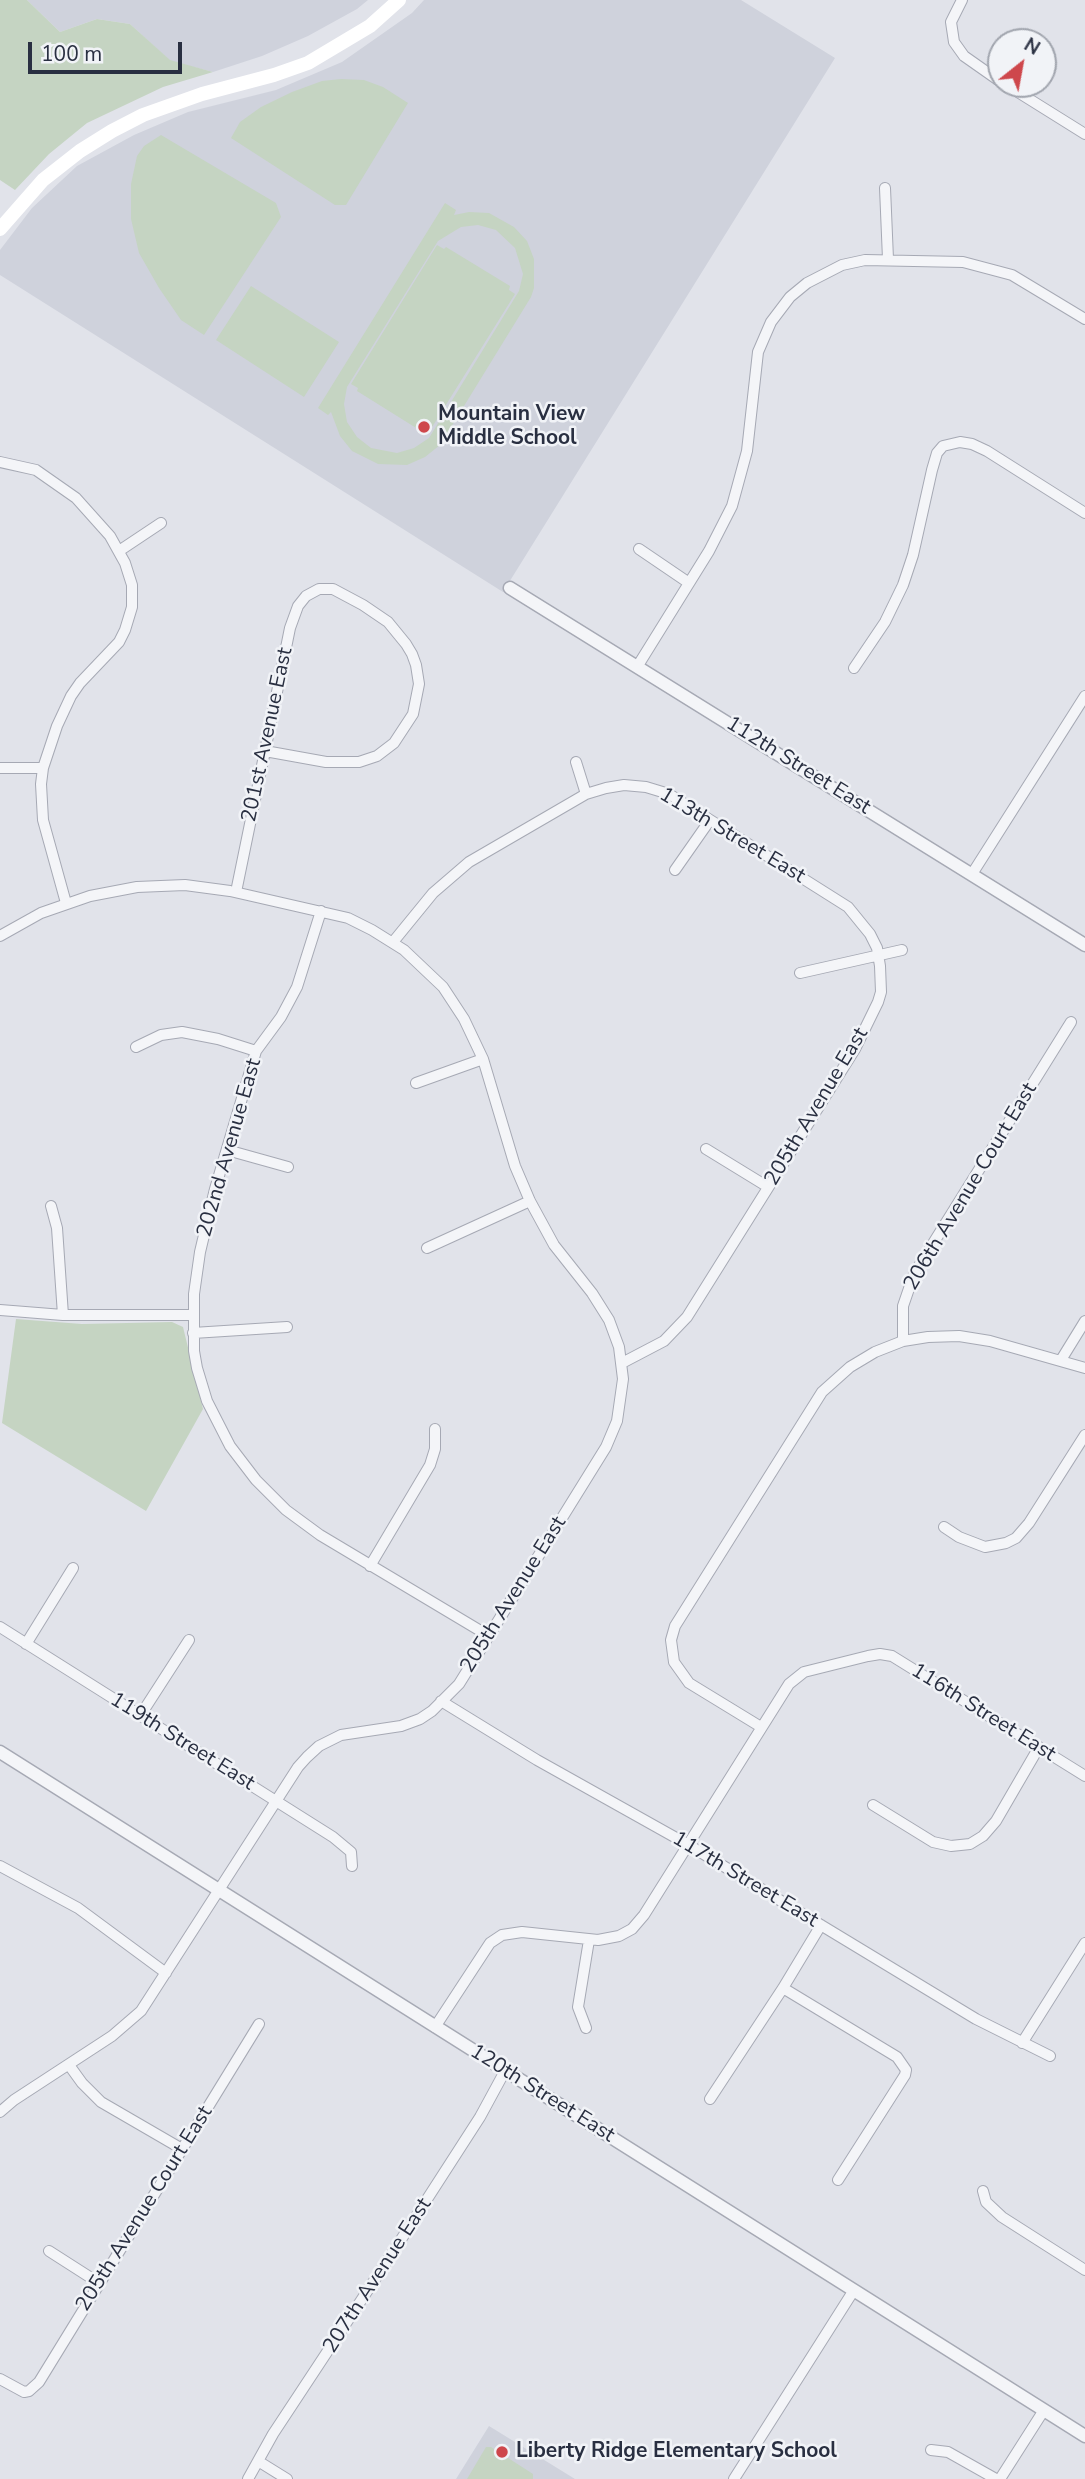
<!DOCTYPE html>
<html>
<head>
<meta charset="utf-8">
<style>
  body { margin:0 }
  #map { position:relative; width:1085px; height:2479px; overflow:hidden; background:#e1e3ea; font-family:"Nunito Sans",sans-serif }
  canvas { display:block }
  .north { position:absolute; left:987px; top:28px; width:70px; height:70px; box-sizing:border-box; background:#f1f3f7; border:2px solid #a1a5ae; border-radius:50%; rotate:31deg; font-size:19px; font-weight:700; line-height:28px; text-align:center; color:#292f41 }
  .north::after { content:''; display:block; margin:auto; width:24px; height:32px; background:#ce474c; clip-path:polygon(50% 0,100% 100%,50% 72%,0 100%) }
  .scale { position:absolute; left:28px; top:42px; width:154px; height:32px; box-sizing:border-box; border:4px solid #292f41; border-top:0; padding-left:9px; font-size:21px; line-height:24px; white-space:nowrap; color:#292f41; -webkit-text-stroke:5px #f1f3f7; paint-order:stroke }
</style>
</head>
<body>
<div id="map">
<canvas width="1085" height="2479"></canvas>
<div class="north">N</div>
<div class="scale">100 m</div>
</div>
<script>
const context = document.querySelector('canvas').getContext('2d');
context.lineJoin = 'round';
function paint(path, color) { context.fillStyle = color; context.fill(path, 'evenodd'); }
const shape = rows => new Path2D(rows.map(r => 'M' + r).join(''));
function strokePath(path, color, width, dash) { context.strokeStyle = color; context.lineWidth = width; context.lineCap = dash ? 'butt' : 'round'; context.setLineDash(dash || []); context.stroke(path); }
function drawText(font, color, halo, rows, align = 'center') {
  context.font = font + ' "Nunito Sans",sans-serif'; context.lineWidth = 5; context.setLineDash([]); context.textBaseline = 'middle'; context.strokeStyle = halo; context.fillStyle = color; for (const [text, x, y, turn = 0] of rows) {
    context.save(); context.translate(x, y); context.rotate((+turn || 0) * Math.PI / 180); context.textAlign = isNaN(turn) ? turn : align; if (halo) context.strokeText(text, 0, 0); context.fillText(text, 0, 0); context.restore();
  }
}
paint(shape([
  [27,0,368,0,357,9,308,36,262,56,213,72,170,61,130,24,97,19,60,32],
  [424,0,741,0,835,58,503,592,0,275,0,250,32,208,77,166,134,135,188,112,276,90,342,62,412,13],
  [489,2426,575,2479,456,2479]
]), '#cfd2dc');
paint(shape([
  [0,0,27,0,60,32,97,19,130,24,170,60,213,72,163,87,87,123,49,154,15,190,0,180],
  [341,79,364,80,383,87,408,103,346,205,335,205,231,138,240,122,261,107,292,92,322,81],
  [161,135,276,203,281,217,204,335,181,320,159,288,139,253,131,219,131,184,137,156,144,146],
  [445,203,456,210,454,215,469,212,489,213,514,227,527,241,534,259,534,288,531,297,440,445,425,457,407,465,378,464,352,451,340,436,331,412,328,415,318,408],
  [478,225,496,230,515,248,523,274,519,291,429,438,414,448,397,453,371,448,357,437,347,422,344,404,347,387,438,241,461,227],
  [437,245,444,249,446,247,510,286,509,290,515,294,429,432,423,428,421,431,357,391,358,388,351,384],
  [251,286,339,342,304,397,216,340],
  [16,1319,82,1324,172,1322,183,1327,203,1409,146,1511,2,1423],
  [486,2447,491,2447,533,2474,533,2479,467,2479]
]), '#c5d4c2');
const minor = shape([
  [962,0,951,22,954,42,964,56,1001,82],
  [1005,84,1085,134],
  [885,188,888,259],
  [0,462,36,470,76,498,110,536,125,563,132,585,132,607,125,630,119,642,80,683,71,696,57,726,43,768,41,784,43,820,66,903],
  [639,549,689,583],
  [119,551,161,523],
  [637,667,709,551,732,506,747,451,758,352,771,322,790,297,807,283,842,265,865,260,963,262,1012,275,1085,319],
  [854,668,885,622,903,585,913,555,932,470,937,453,943,446,960,442,972,444,987,451,1085,513],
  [576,762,586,794],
  [0,768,43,768],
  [675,870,710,820],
  [972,874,1085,696],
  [236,892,265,751,290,628,298,606,306,596,319,589,333,589,363,605,388,622,406,644,412,654,416,665,419,684,413,714,394,743,377,756,359,762,326,762,265,751],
  [321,911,297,987,281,1017,256,1051,215,1189,200,1252,194,1294,194,1351,197,1368,207,1401,230,1446,256,1480,286,1510,320,1535,489,1636],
  [0,936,41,913,90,896,137,887,185,885,230,891,348,918,372,930,404,950,443,987,464,1019,483,1059,515,1166,530,1201,554,1245,592,1293,609,1320,619,1347,623,1379,617,1421,606,1447,459,1684,432,1711,420,1719,401,1726,341,1735,319,1746,307,1757,298,1767,141,2011,112,2036,14,2100,0,2112],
  [393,942,433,893,469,862,586,794,606,788,624,785,646,787,669,794,848,907,870,934,877,948,880,966,881,992,878,1002,855,1049,687,1317,664,1341,622,1363],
  [800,973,902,950],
  [136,1047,161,1035,182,1032,218,1039,256,1051],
  [416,1083,483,1059],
  [706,1149,768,1187],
  [227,1150,288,1167],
  [51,1206,57,1228,63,1315],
  [427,1248,530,1201],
  [0,1310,63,1315,193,1315],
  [193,1333,287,1327],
  [903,1341,903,1306,914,1274,1071,1022],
  [1061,1360,1085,1321],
  [944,1527,959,1537,985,1547,1006,1543,1016,1538,1029,1523,1085,1435],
  [370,1566,430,1465,435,1449,435,1429],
  [0,1627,333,1837,351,1852,352,1866],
  [26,1644,73,1568],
  [441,1701,537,1760,687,1844,976,2019,1050,2056],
  [140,1716,189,1640],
  [761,1727,689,1683,674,1662,671,1640,675,1626,822,1392,850,1367,875,1352,903,1341,928,1337,959,1336,990,1341,1085,1368],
  [873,1805,933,1842,951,1846,970,1844,983,1836,996,1821,1039,1747],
  [0,1866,78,1908,166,1973],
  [783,1988,897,2057,906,2070,905,2075,838,2180],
  [435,2027,490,1943,502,1935,522,1932,598,1940,619,1936,632,1929,644,1915,789,1684,804,1672,868,1656,880,1654,892,1656,1085,1776],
  [586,2028,578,2007,589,1940],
  [1022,2043,1085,1943],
  [69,2065,82,2083,101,2102,182,2149],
  [710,2099,783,1988,821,1925],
  [983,2191,986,2202,1002,2217,1085,2270],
  [49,2251,99,2283],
  [0,2379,24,2392,29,2391,39,2382,259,2024],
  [931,2450,948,2452,996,2479],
  [258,2461,287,2479],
  [248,2479,273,2434,393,2252,480,2117,505,2071],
  [734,2479,854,2290],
  [1000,2479,1044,2410]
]);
const tertiary = shape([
  [510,588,1085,945],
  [0,1752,1085,2436]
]);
strokePath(minor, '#a6a9b4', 12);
strokePath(tertiary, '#a6a9b4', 15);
strokePath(minor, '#f4f5f8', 10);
strokePath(tertiary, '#f4f5f8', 12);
strokePath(shape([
  [0,229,43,180,80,151,112,131,143,115,202,94,274,75,308,63,370,26,399,0]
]), '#fff', 14);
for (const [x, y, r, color] of [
  [424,427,7,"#ce474c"],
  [502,2452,7,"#ce474c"]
]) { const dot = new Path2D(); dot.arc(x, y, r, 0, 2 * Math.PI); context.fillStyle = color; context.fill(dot); strokePath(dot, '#f1f3f7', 2.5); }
drawText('bold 21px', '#292f41', '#f1f3f7', [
  ["Mountain View",438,415],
  ["Middle School",438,439],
  ["Liberty Ridge Elementary School",516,2452]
], 'left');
drawText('21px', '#292f41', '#f1f3f7', [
  ["201st Avenue East",268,735,-78],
  ["112th Street East",798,766,32],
  ["113th Street East",732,836,31],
  ["205th Avenue East",817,1107,-59],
  ["202nd Avenue East",230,1148,-74],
  ["206th Avenue Court East",971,1187,-59],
  ["205th Avenue East",514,1595,-58],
  ["116th Street East",983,1713,32],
  ["119th Street East",182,1742,32],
  ["117th Street East",745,1880,31],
  ["120th Street East",542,2094,32],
  ["205th Avenue Court East",145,2209,-58],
  ["207th Avenue East",378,2276,-57]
]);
</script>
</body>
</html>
